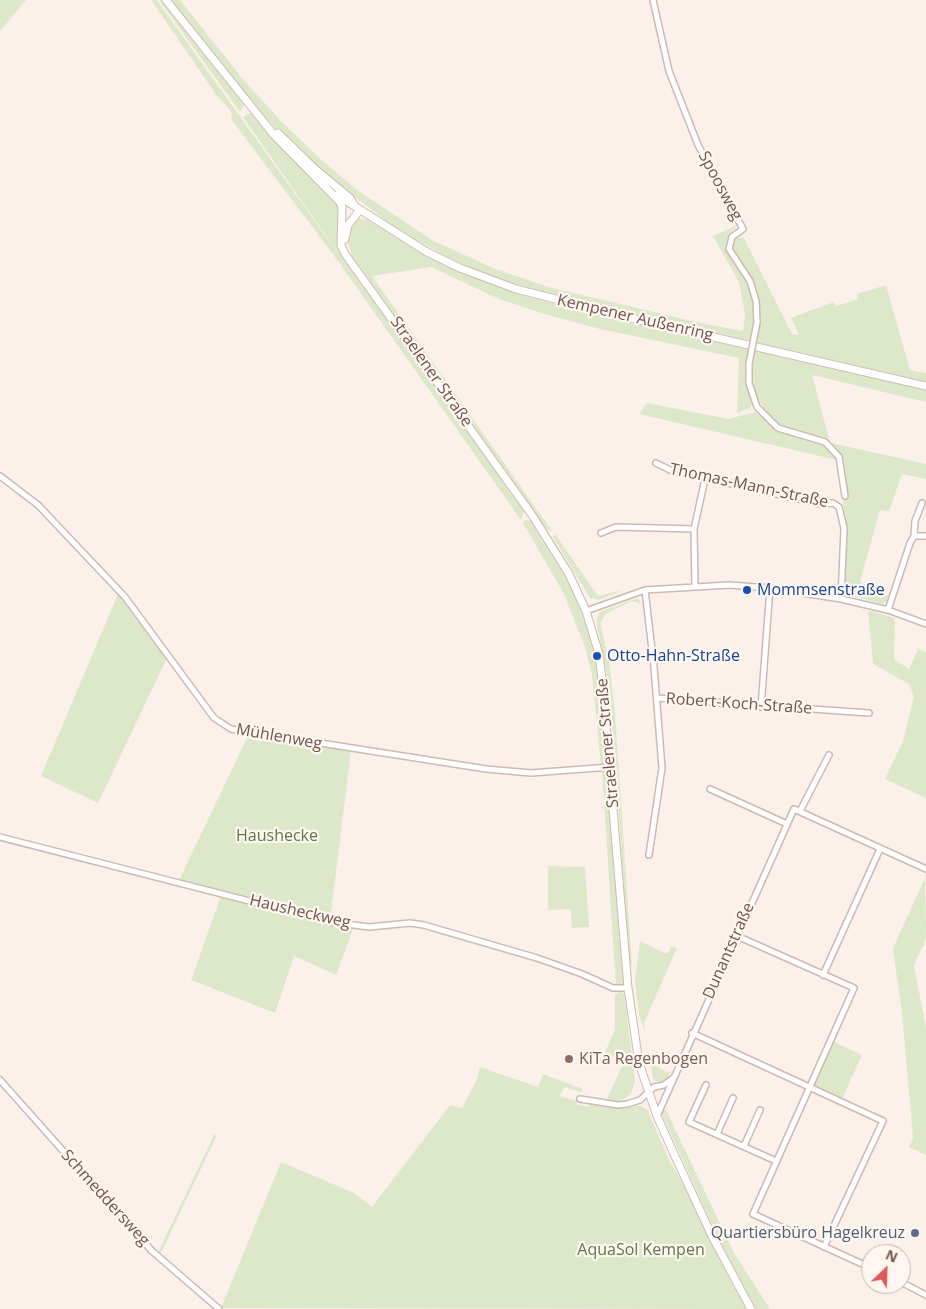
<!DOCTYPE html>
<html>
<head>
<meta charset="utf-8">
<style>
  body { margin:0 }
  #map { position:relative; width:926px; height:1309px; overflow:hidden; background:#fbf1ea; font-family:"Open Sans",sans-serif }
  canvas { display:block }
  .north { position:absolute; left:861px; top:1244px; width:50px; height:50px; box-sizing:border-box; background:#fef6f0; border:1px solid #c7b5b0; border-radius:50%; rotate:24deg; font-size:14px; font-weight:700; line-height:20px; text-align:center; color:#74544f }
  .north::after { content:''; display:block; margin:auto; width:18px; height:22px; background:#da5a5a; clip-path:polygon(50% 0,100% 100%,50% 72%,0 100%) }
</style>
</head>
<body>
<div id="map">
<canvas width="926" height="1309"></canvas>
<div class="north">N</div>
</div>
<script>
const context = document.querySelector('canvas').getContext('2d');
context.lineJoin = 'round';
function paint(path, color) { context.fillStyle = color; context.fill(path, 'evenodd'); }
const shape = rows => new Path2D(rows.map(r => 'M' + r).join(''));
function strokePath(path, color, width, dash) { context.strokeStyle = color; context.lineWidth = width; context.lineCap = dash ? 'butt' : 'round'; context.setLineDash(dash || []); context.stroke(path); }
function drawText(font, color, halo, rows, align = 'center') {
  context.font = font + ' "Open Sans",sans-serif'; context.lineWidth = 4.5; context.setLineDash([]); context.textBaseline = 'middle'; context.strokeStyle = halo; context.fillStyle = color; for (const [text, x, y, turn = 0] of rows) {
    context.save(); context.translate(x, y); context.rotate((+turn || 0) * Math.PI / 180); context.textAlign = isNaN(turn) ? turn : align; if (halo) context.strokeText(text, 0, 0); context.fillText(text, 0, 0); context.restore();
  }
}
paint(shape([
  [0,0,26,0,0,31],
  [151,0,157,0,356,279,243,117,252,112,282,148,334,198,340,209,338,239,418,360,524,511,521,520,338,261,231,119,232,114,230,110,217,96],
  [159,0,162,0,245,104,240,112],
  [170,0,180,0,242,78,281,121,317,156,357,190,432,240,493,268,548,287,705,324,743,331,745,314,739,282,713,236,738,225,729,234,726,245,750,289,754,303,753,333,757,334,759,311,753,285,734,253,733,243,737,238,744,238,792,334,799,335,791,318,834,302,836,306,858,299,857,294,886,285,910,370,926,373,926,382,548,294,488,275,449,258,396,228,329,178,277,130,252,102],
  [357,218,367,220,424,255,457,271,530,297,926,389,926,402,812,375,829,439,812,436,788,430,776,423,766,414,754,390,752,362,747,361,747,376,752,404,750,408,737,413,739,358,600,329,541,313,499,299,431,267,372,276,552,531,547,530,352,256,347,241,347,232],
  [647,403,728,419,756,412,778,429,789,435,820,443,829,449,838,460,842,460,831,443,926,464,926,479,902,474,889,511,880,510,860,582,888,596,887,601,881,604,844,593,847,527,837,460,639,414],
  [525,520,530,521,572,588,590,635,597,662,607,761,604,764,601,765,592,675,585,647,564,594,523,523],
  [555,534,598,596,623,590,599,600,590,598,553,537],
  [118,594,167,658,98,803,41,776],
  [638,598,641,605,637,602,632,601,607,613,600,622,609,661,615,713,632,966,629,961,610,691,596,620,600,612],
  [871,611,894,618,895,620,894,659,909,669,918,649,926,652,926,798,885,779,903,741,914,696,909,684,873,664,868,612],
  [245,734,351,751,330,920,175,880,180,878,247,738],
  [602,769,608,771,609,777,623,976,623,984,616,987],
  [548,866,585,867,589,927,572,928,571,909,548,910],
  [925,878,926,939,914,965,926,1028,926,1155,909,1147,913,1138,902,1014,893,948],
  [221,896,353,929,336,975,294,956,275,1013,191,980],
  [410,925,536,960,570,972,445,936],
  [640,941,667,954,671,947,677,948,644,1023,645,1032,639,1015,635,980],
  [621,991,624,994,635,1081,631,1093,626,1098,618,1101,606,1101,624,1062,605,1052,615,1030,615,995],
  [832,1041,862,1055,842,1099,812,1084],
  [651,1064,668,1072,671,1071,667,1079,662,1082,653,1080],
  [480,1067,538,1087,543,1074,583,1089,581,1092,565,1087,559,1096,577,1101,576,1104,587,1107,593,1105,608,1107,640,1106,647,1109,669,1160,689,1194,733,1286,748,1309,221,1308,281,1162,354,1193,372,1207,450,1105,462,1108,477,1079],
  [664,1110,666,1110,734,1253,770,1309,755,1309,739,1283,664,1119,662,1114],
  [214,1135,217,1135,160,1255,158,1253]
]), '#dce8c9');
const street = shape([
  [653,0,669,71,698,145,743,229,732,237,729,249,750,281,756,301,757,322],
  [749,364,749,383,757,407,778,428,825,442,839,457,845,496],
  [656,463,670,470,821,504,833,503,839,507,844,528,841,599],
  [0,476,38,505,125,597,214,718,231,729,486,769,531,773,610,767],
  [601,533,616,527,694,529],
  [914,536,915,521,922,503],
  [695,587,694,529,705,479],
  [645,590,654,667,662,768,649,855],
  [888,610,910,543,914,536,926,536],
  [586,611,645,590,729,585,770,588,841,599,888,610,926,624],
  [657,698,869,713],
  [761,707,770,588],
  [710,789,787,824],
  [800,811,829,755],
  [0,837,331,922,369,927,410,923,424,925,537,958,582,974,613,988,628,988],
  [737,936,854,988,753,1214,871,1268],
  [823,975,880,849],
  [692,1033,883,1121,824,1247],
  [0,1080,152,1251,219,1309],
  [706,1085,689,1122,776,1161],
  [580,1099,618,1105,627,1104,640,1100,654,1087,664,1085,672,1079],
  [657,1116,794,809,926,869],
  [717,1134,733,1098],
  [744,1146,760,1110],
  [901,1282,926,1295]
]);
const secondary = shape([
  [166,0,274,135,339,201,342,207,341,245,345,254,532,515,569,574,586,611,599,654,602,679,628,988,639,1063,657,1116,674,1154,712,1236,751,1309],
  [278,133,316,170,350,198,354,205],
  [337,195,427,252,460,268,516,289,627,317,926,386],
  [345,239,348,225,360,210]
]);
strokePath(street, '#cfb9b3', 8);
strokePath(secondary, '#d1b8b1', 9);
strokePath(street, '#fff', 5);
strokePath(secondary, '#fff', 7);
const streetBridge = shape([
  [749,364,757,322]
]);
strokePath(streetBridge, '#cfb9b3', 8, []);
strokePath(streetBridge, '#fff', 5);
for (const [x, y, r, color] of [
  [747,590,5,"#1a4fb4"],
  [597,656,5,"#1a4fb4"],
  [569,1059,5,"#8d6e63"],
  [915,1233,5,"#5c6f8a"]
]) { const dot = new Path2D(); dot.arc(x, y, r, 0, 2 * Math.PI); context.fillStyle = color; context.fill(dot); strokePath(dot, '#fef6f0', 2); }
drawText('16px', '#74544f', '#fef6f0', [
  ["Spoosweg",720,186,62],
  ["Kempener Außenring",635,318,13],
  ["Straelener Straße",431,372,55],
  ["Thomas-Mann-Straße",749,486,12],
  ["Robert-Koch-Straße",739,704,4],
  ["Mühlenweg",279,737,10],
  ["Straelener Straße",608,743,-95],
  ["Hausheckweg",300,912,13],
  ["Dunantstraße",729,951,-66],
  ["Schmeddersweg",105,1198,48]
]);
drawText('16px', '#164399', '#fef6f0', [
  ["Mommsenstraße",757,590],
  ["Otto-Hahn-Straße",607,656]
], 'left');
drawText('16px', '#617848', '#fef6f0', [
  ["Haushecke",277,836],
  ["AquaSol Kempen",641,1250]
]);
drawText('16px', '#785e54', '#fef6f0', [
  ["KiTa Regenbogen",579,1059]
], 'left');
drawText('16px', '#4e5e75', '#fef6f0', [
  ["Quartiersbüro Hagelkreuz",905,1233]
], 'right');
</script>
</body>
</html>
